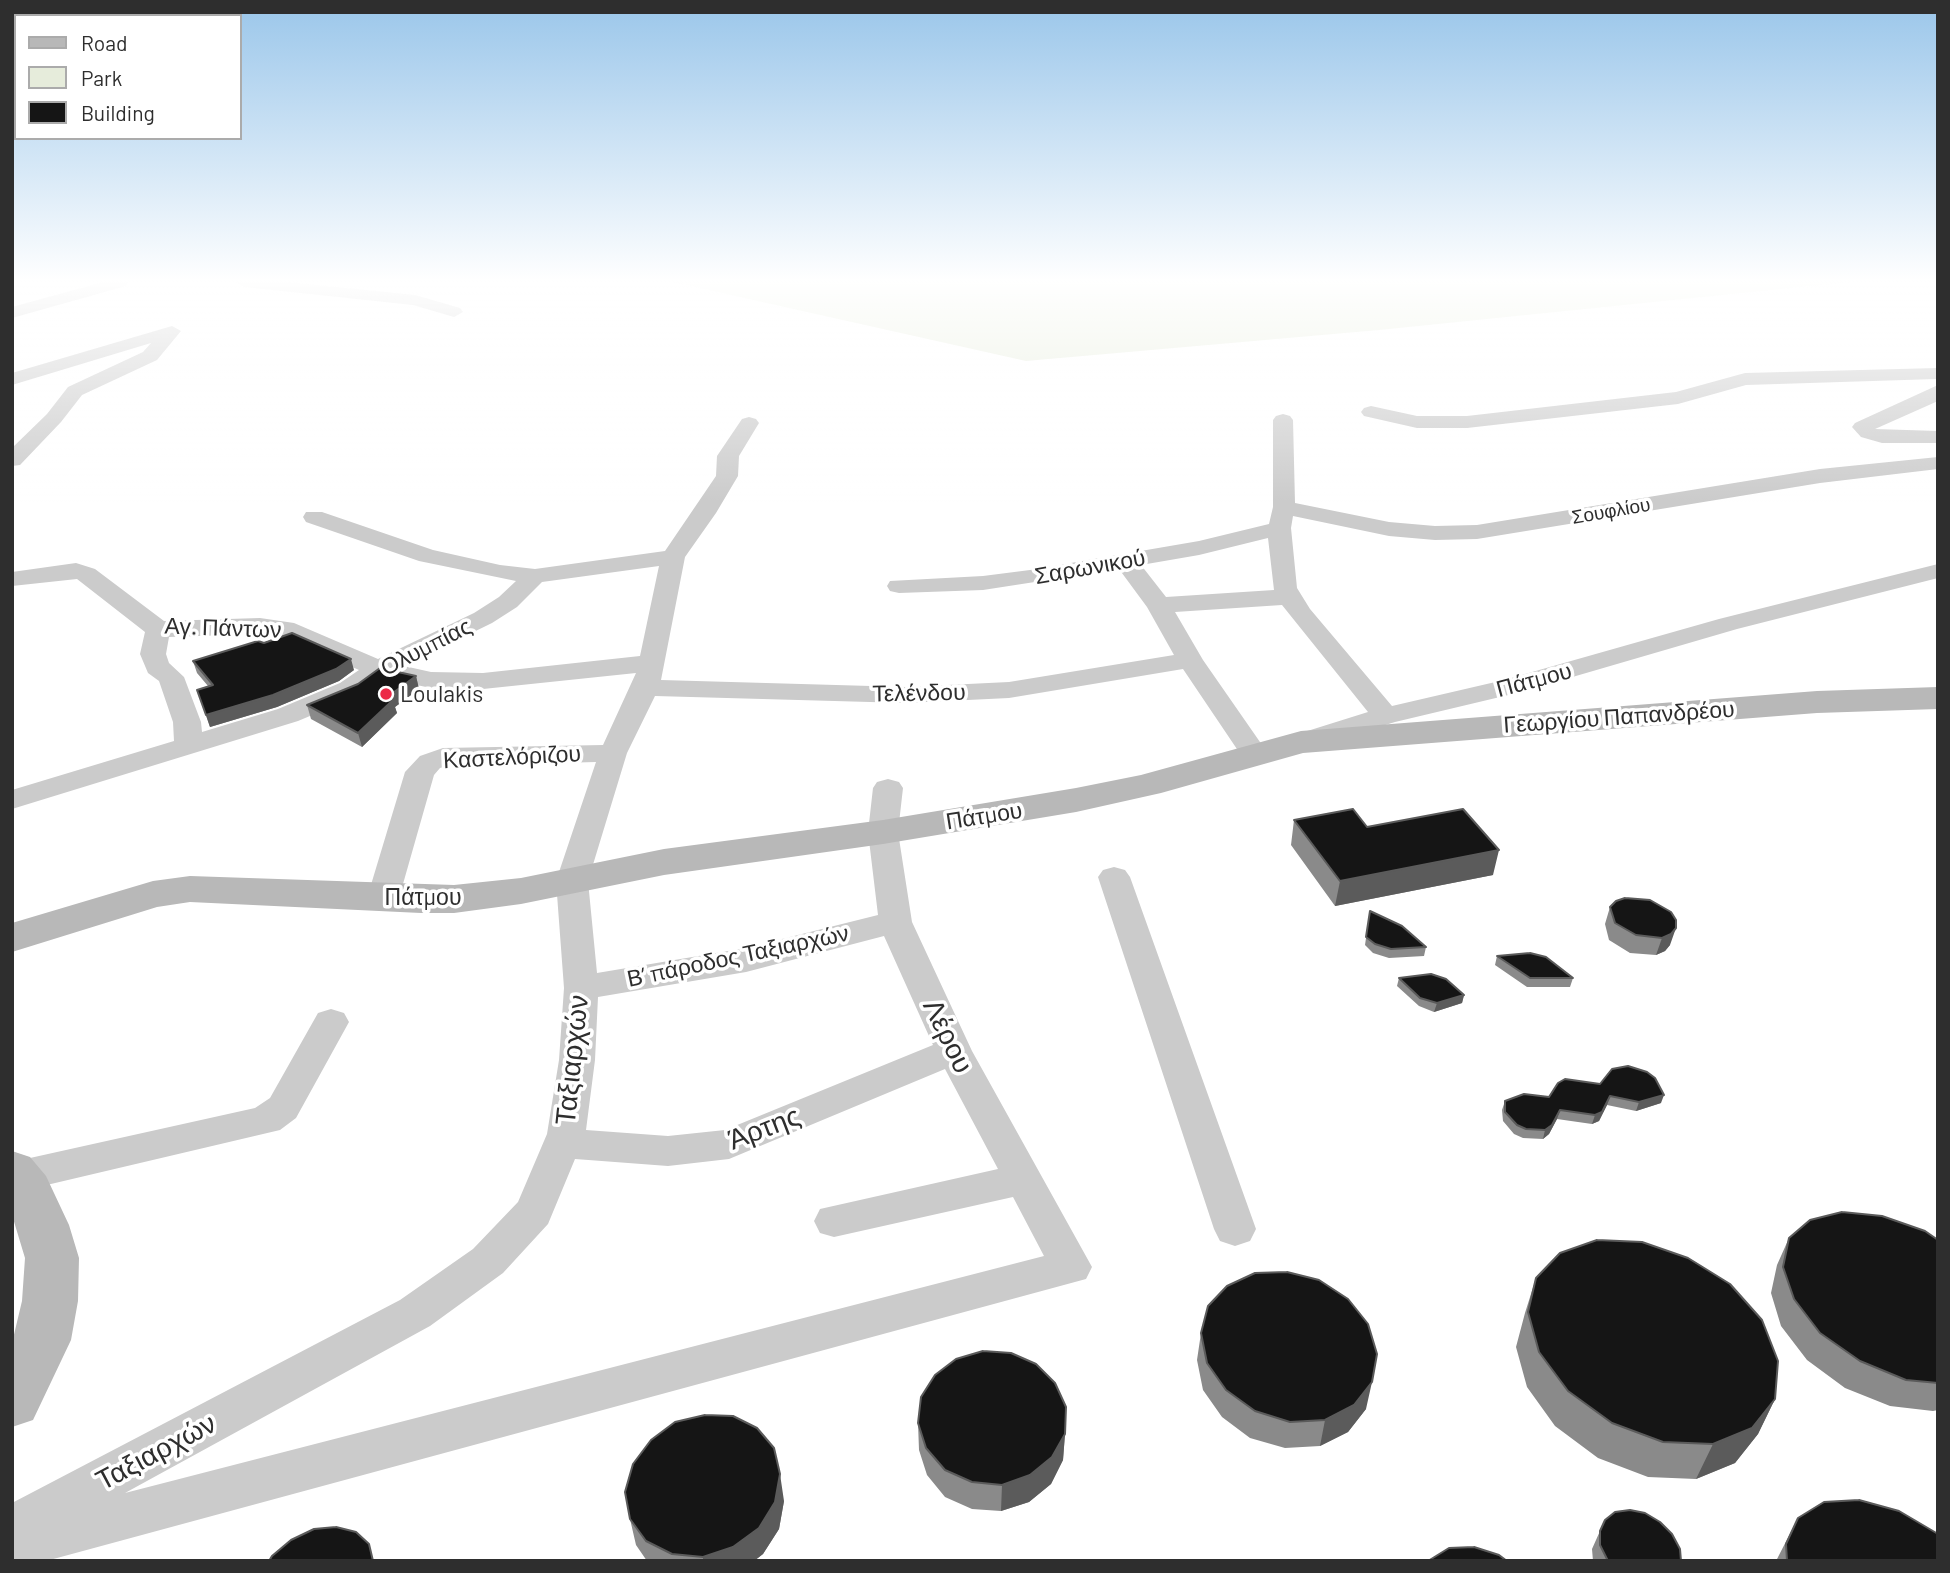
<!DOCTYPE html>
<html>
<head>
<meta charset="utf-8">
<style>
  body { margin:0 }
  #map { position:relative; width:1950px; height:1573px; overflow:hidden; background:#fff; font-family:Barlow,sans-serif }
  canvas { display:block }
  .frame { position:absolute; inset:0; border:14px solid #2e2e2e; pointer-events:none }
  .legend { position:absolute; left:14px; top:14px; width:228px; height:126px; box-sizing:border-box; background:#fff; border:2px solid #ababab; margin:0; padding:9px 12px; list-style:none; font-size:21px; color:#2e2e2e }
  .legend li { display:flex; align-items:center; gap:14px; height:35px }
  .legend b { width:35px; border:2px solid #ababab }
</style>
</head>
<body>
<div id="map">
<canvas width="1950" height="1573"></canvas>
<div class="frame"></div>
<ul class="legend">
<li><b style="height:9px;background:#b8b8b8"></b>Road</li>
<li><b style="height:19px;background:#e6ecdb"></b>Park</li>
<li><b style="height:19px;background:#151515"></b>Building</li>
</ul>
</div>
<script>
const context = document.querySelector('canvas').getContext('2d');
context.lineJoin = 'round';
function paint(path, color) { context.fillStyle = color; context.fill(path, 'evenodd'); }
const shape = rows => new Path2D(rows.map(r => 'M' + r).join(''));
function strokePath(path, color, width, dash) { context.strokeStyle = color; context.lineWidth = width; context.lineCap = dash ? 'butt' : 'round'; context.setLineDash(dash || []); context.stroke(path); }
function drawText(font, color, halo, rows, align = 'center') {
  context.font = font + ' Barlow,sans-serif'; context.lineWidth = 7; context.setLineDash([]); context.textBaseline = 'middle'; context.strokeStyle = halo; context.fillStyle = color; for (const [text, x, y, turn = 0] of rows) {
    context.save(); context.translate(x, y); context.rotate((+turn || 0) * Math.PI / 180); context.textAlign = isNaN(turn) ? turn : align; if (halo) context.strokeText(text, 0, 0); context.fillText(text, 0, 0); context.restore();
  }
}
paint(shape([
  [673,282,1850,282,1379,330,1026,361]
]), '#e6ecdb');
paint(shape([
  [103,282,128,282,126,286,12,318,12,307,103,282],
  [236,282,288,282,415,295,460,308,463,312,454,317,413,305,244,287,236,282],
  [172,326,181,331,157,360,82,395,61,422,20,465,12,466,12,448,47,414,68,387,143,352,151,343,12,385,12,373,172,326],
  [1938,368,1936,379,1746,385,1678,404,1467,428,1417,428,1364,416,1361,412,1364,408,1371,406,1417,416,1467,416,1676,392,1745,373,1938,368],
  [1938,385,1938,401,1875,429,1938,431,1938,443,1882,443,1861,437,1852,427,1855,423,1938,385],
  [1283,414,1290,416,1293,420,1295,503,1389,522,1435,526,1477,525,1820,469,1938,457,1938,469,1820,483,1477,539,1435,540,1389,536,1293,516,1291,528,1297,588,1310,609,1392,706,1504,680,1719,619,1938,564,1938,578,1737,629,1521,692,1395,722,1311,748,1301,745,1297,739,1301,733,1368,712,1282,605,1175,612,1203,660,1269,755,1265,761,1255,764,1245,761,1183,669,1009,698,906,703,655,696,627,753,588,881,597,973,746,948,878,915,868,832,873,788,877,782,888,779,899,782,903,788,898,832,912,922,972,1051,1092,1267,1086,1279,46,1561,12,1561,12,1503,400,1300,473,1249,518,1202,547,1134,559,1060,564,988,556,881,596,762,447,766,440,768,434,775,399,898,395,905,383,908,371,905,367,898,405,772,420,756,443,748,603,745,636,673,483,689,431,688,383,678,360,695,298,721,12,809,12,790,174,741,173,722,159,681,148,673,140,654,145,632,77,579,12,586,12,572,76,563,95,569,164,621,260,618,294,623,378,659,474,613,499,597,516,581,419,561,306,522,303,517,306,512,322,512,433,550,500,565,535,569,665,551,716,476,717,456,742,419,749,417,756,419,759,423,739,456,738,476,716,513,685,557,661,680,906,687,1009,682,1174,655,1147,607,1119,569,983,590,899,593,890,591,887,586,890,581,983,576,1030,570,1199,541,1269,524,1273,507,1273,420,1276,416,1283,414],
  [1268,538,1274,590,1166,597,1141,565,1199,555,1268,538],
  [659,566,640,656,483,673,431,672,404,666,492,623,517,607,542,582,659,566],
  [260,634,288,638,359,670,340,683,278,709,202,732,201,722,184,677,169,663,166,654,169,637,260,634],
  [884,936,933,1045,725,1130,668,1136,586,1130,595,1060,598,997,746,972,884,936],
  [945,1069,998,1169,820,1209,814,1221,820,1233,834,1237,1013,1197,1044,1256,125,1493,430,1326,503,1273,548,1224,575,1159,668,1166,729,1159,945,1069],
  [1114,867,1125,870,1130,877,1256,1229,1250,1241,1235,1246,1220,1241,1214,1229,1098,877,1103,870,1114,867],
  [331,1009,344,1013,349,1022,296,1118,280,1130,17,1192,12,1190,12,1162,255,1108,270,1098,318,1013,331,1009]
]), '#cbcbcb');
paint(shape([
  [1938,687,1938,709,1817,713,1303,753,1161,793,1076,812,883,844,664,875,521,904,454,913,421,913,190,902,157,907,12,952,12,923,153,881,190,876,454,885,521,878,664,849,883,820,1076,788,1141,775,1301,731,1817,691,1938,687],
  [12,1151,30,1157,46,1176,69,1225,79,1258,78,1301,71,1340,33,1420,12,1427,12,1343,22,1301,25,1258,12,1215,12,1151]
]), '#b8b8b8');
paint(shape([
  [264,643,354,670,339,681,277,707,210,727,197,690,208,686,197,673,193,661],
  [416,676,419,689,395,707,397,713,362,747,311,719,307,705],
  [1294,820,1493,875,1335,906,1291,845],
  [1616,901,1670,945,1665,951,1656,955,1630,953,1609,940,1605,924,1610,907],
  [1370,911,1426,947,1424,956,1389,958,1373,953,1365,945],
  [1497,956,1573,978,1570,987,1527,987,1495,965],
  [1399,978,1464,995,1462,1003,1434,1012,1419,1006,1397,986],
  [1558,1083,1661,1103,1636,1111,1607,1105,1599,1121,1592,1124,1557,1119,1549,1134,1543,1139,1523,1138,1514,1134,1503,1121,1502,1110,1505,1101,1549,1097],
  [1789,1238,1938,1240,1938,1410,1933,1411,1890,1406,1845,1388,1807,1360,1781,1326,1771,1293,1777,1265],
  [1536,1278,1775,1399,1758,1434,1735,1463,1696,1479,1648,1477,1598,1458,1555,1426,1527,1387,1516,1347,1525,1313],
  [1201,1333,1366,1409,1348,1432,1320,1446,1285,1448,1250,1438,1222,1417,1203,1390,1197,1360],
  [918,1423,1065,1434,1063,1460,1051,1484,1029,1502,1001,1511,972,1509,945,1497,927,1475,919,1450],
  [784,1501,779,1529,763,1554,754,1561,647,1561,636,1545,630,1519],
  [1798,1518,1938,1561,1776,1561],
  [1600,1531,1681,1561,1593,1561,1592,1549]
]), '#8a8a8a');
paint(shape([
  [351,659,354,670,339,681,277,707,210,727,206,715],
  [416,676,419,689,395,707,397,713,362,747,358,733,386,698],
  [1499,850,1493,875,1335,906,1340,881],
  [1676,928,1670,945,1665,951,1656,955,1662,938],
  [1464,995,1462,1003,1434,1012,1437,1003],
  [1664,1095,1661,1103,1636,1111,1639,1102],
  [1610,1096,1607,1105,1599,1121,1592,1124,1595,1115],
  [1560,1110,1557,1119,1549,1134,1543,1139,1545,1130],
  [1372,1382,1366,1409,1348,1432,1320,1446,1325,1420],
  [1775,1399,1758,1434,1735,1463,1696,1479,1713,1444],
  [1065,1434,1063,1460,1051,1484,1029,1502,1001,1511,1002,1485],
  [780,1474,784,1501,779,1529,763,1554,754,1561,703,1561,703,1557]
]), '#5b5b5b');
const building = shape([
  [292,633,351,659,336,669,273,695,206,715,197,690,213,685,193,661,258,641,264,643,292,633],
  [380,668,416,676,386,698,393,700,358,733,307,705,358,684,380,668],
  [1353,809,1367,827,1463,809,1499,850,1340,881,1294,820,1353,809],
  [1625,898,1650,900,1671,912,1676,920,1676,928,1671,934,1662,938,1636,935,1615,923,1610,907,1616,901,1625,898],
  [1370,911,1402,926,1426,947,1391,949,1375,944,1366,937,1370,911],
  [1530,953,1546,957,1573,978,1530,978,1497,956,1530,953],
  [1431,974,1446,979,1464,995,1437,1003,1420,998,1399,978,1431,974],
  [1628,1066,1647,1072,1655,1078,1664,1095,1639,1102,1610,1096,1602,1112,1595,1115,1560,1110,1552,1125,1545,1130,1526,1129,1517,1125,1505,1112,1505,1101,1524,1094,1549,1097,1558,1083,1565,1079,1600,1084,1612,1069,1628,1066],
  [1842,1212,1882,1216,1925,1231,1938,1240,1938,1383,1906,1380,1860,1361,1820,1333,1794,1299,1783,1267,1789,1238,1810,1220,1842,1212],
  [1597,1240,1642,1242,1688,1258,1730,1284,1762,1320,1778,1361,1775,1399,1752,1428,1713,1444,1663,1442,1612,1423,1568,1391,1539,1352,1528,1312,1536,1278,1560,1253,1597,1240],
  [1287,1272,1319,1280,1348,1299,1368,1324,1377,1354,1372,1382,1354,1405,1325,1420,1290,1422,1255,1411,1226,1390,1207,1363,1201,1333,1208,1306,1227,1286,1255,1273,1287,1272],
  [983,1351,1011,1353,1036,1364,1055,1383,1066,1407,1065,1434,1052,1457,1030,1475,1002,1485,972,1482,945,1470,926,1448,918,1423,921,1397,935,1375,956,1359,983,1351],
  [705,1415,733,1416,757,1428,774,1448,780,1474,775,1502,759,1528,733,1547,703,1557,672,1554,646,1541,630,1519,625,1492,633,1464,651,1440,675,1422,705,1415],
  [1859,1500,1899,1511,1938,1534,1938,1561,1787,1561,1786,1544,1798,1518,1824,1502,1859,1500],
  [1630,1510,1645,1513,1660,1522,1672,1534,1680,1549,1681,1561,1608,1561,1600,1545,1600,1531,1605,1520,1615,1512,1630,1510],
  [336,1527,356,1532,369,1544,373,1561,269,1561,272,1556,291,1540,314,1529,336,1527],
  [1474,1547,1499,1555,1507,1561,1428,1561,1449,1548,1474,1547]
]);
paint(building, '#151515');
strokePath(building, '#5b5b5b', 2);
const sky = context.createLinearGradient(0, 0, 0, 502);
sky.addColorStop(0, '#9ac6ea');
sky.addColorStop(0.56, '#fff');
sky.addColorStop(1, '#ffffff00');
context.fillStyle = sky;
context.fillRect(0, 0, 1950, 502);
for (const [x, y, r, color] of [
  [386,694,7,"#ec2947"]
]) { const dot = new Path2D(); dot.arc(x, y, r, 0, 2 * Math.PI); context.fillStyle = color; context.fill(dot); strokePath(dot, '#fff', 2.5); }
drawText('19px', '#2e2e2e', '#fff', [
  ["Σουφλίου",1611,511,-10]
]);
drawText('23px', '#2e2e2e', '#fff', [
  ["Σαρωνικού",1090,567,-10],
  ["Αγ. Πάντων",223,628,2],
  ["Ολυμπίας",426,647,-27],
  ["Πάτμου",1534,680,-15],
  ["Τελένδου",919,693,-1],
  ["Γεωργίου Παπανδρέου",1619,717,-4],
  ["Καστελόριζου",512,757,-3],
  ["Πάτμου",984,816,-9],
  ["Πάτμου",423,897],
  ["Β’ πάροδος Ταξιαρχών",738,956,-12]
]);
drawText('23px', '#2e2e2e', '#fff', [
  ["Loulakis",400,694]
], 'left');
drawText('28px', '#2e2e2e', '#fff', [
  ["Λέρου",948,1036,64],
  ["Ταξιαρχών",572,1060,-84],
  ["Άρτης",764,1128,-21],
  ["Ταξιαρχών",156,1452,-28]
]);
</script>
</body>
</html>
